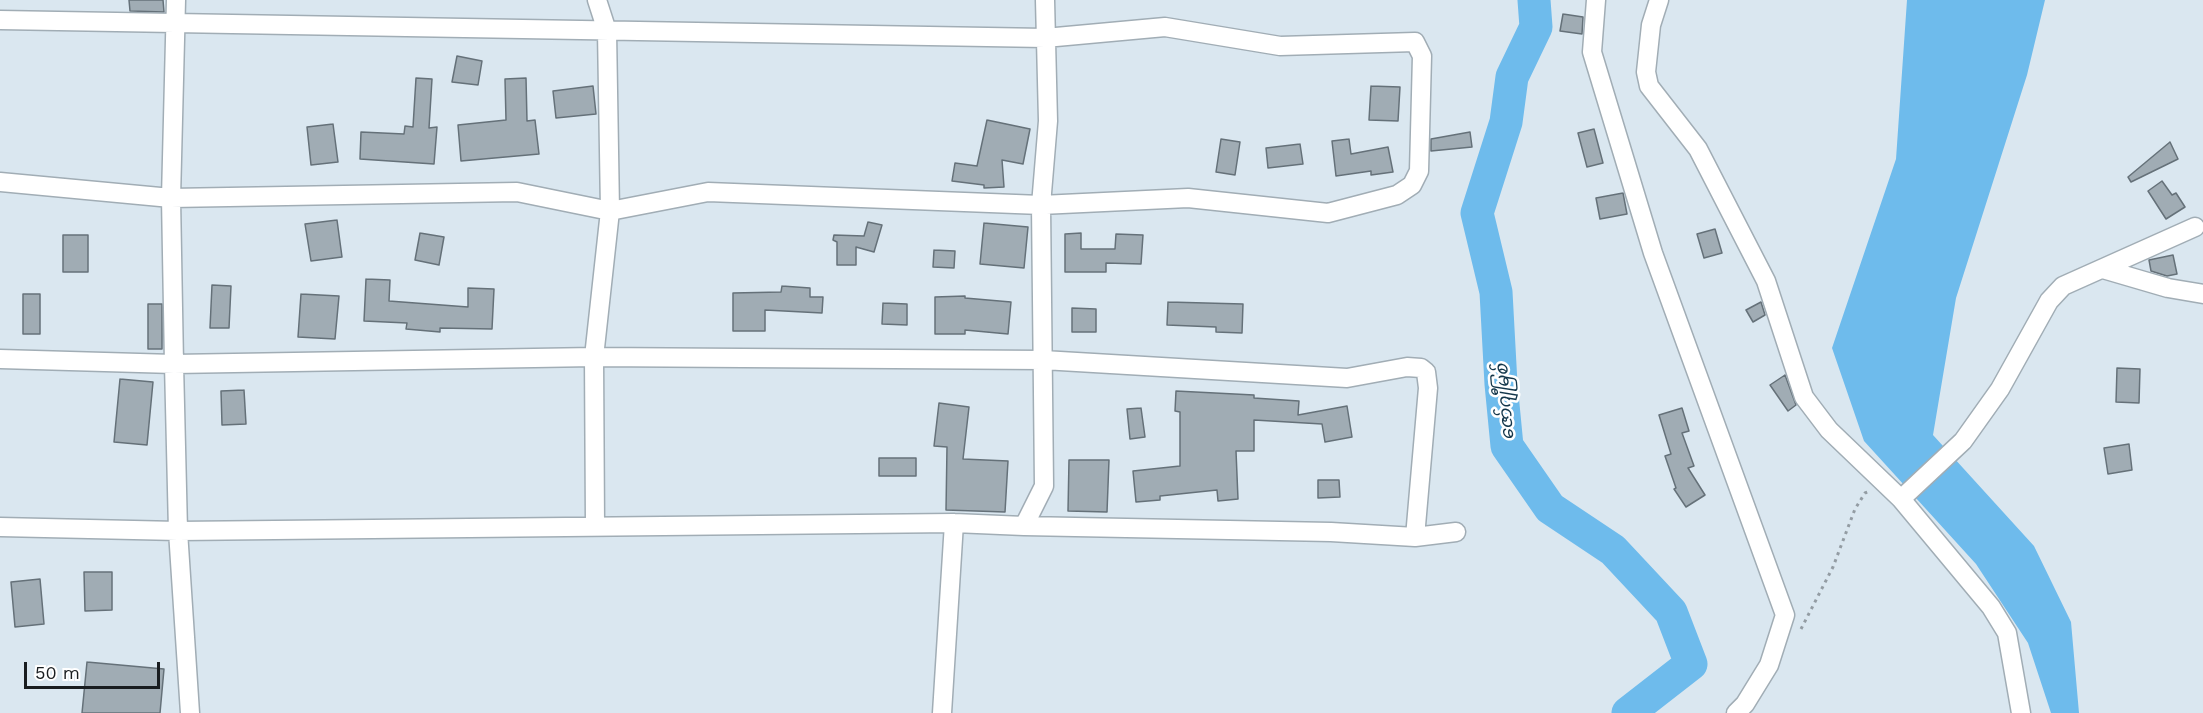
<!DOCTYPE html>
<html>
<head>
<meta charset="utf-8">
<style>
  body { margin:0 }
  #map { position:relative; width:2203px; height:713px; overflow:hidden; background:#dae7f0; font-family:"Work Sans",sans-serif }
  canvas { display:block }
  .scale { position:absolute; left:24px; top:662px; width:136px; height:27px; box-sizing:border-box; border:3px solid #191d20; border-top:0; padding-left:8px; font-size:18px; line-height:21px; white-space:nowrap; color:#191d20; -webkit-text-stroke:4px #fff; paint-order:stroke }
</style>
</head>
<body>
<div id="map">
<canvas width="2203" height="713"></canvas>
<div class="scale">50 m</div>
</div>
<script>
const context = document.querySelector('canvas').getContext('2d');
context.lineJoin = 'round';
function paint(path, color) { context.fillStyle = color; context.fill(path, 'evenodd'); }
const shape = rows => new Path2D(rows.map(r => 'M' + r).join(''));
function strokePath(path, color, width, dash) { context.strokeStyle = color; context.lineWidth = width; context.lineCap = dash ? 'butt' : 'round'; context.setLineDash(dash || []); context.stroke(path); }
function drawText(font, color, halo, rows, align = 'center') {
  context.font = font + ' "Work Sans","Noto Sans Myanmar",sans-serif'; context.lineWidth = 5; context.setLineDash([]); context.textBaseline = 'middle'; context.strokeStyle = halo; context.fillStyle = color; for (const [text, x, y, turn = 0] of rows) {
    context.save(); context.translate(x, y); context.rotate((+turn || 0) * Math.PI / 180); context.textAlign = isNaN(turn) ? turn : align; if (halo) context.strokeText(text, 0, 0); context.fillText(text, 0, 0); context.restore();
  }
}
paint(shape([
  [1907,0,2045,0,2027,75,1956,298,1933,435,2034,546,2071,622,2079,713,2051,713,2028,643,1976,564,1864,441,1832,348,1896,159]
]), '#6ebbec');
strokePath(shape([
  [1534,0,1536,27,1512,77,1506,122,1477,213,1496,292,1501,384,1507,446,1550,508,1613,550,1671,612,1691,664,1628,713]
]), '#6ebbec', 33);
const building = shape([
  [129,0,163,0,164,12,130,11,129,0],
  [1563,14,1583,17,1582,34,1560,31,1563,14],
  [457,56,482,61,478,85,452,82,457,56],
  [416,78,432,79,429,128,437,127,434,164,360,159,361,132,404,134,405,126,413,127,416,78],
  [526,78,527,121,535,120,539,154,461,161,458,125,506,120,505,79,526,78],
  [593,86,596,114,556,118,553,91,593,86],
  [1371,86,1400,87,1398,121,1369,120,1371,86],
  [987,120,1030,129,1023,164,1002,160,1004,187,984,188,984,185,952,181,955,163,977,166,987,120],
  [333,124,338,162,311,165,307,127,333,124],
  [1594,129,1603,163,1587,167,1578,133,1594,129],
  [1470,132,1472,147,1431,151,1431,139,1470,132],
  [1221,139,1240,142,1235,175,1216,172,1221,139],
  [1349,139,1351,154,1388,147,1393,172,1371,175,1371,171,1336,176,1332,141,1349,139],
  [2170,142,2178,159,2131,182,2128,177,2170,142],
  [1300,144,1303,164,1268,168,1266,148,1300,144],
  [2162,181,2172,195,2176,193,2185,207,2166,219,2148,191,2162,181],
  [1623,193,1627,214,1600,219,1596,198,1623,193],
  [337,220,342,257,311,261,305,224,337,220],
  [868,222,882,225,874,252,856,247,856,265,837,265,837,242,833,240,834,235,864,236,868,222],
  [984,223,1028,227,1024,268,980,264,984,223],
  [1715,229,1722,253,1704,258,1697,234,1715,229],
  [420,233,444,237,439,265,415,260,420,233],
  [1081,233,1081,249,1115,249,1116,234,1143,235,1141,264,1106,263,1106,272,1065,272,1065,234,1081,233],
  [63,235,88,235,88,272,63,272,63,235],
  [934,250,955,251,954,268,933,267,934,250],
  [2173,255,2177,274,2167,276,2151,271,2149,260,2173,255],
  [366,279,390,280,389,301,468,307,468,288,494,289,492,329,440,328,440,332,406,329,407,323,364,321,366,279],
  [212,285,231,286,229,328,210,328,212,285],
  [782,286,810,288,810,297,823,297,822,313,765,310,765,331,733,331,733,293,781,292,782,286],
  [23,294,40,294,40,334,23,334,23,294],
  [301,294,339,296,335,339,298,337,301,294],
  [965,296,965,298,1011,302,1008,334,965,330,965,334,935,334,935,297,965,296],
  [1168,302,1243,304,1242,333,1216,332,1216,327,1167,325,1168,302],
  [1761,302,1765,315,1753,322,1746,310,1761,302],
  [883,303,907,304,907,325,882,324,883,303],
  [148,304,162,304,162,349,148,349,148,304],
  [1072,308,1096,309,1096,332,1072,332,1072,308],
  [2117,368,2140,369,2139,403,2116,402,2117,368],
  [1785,375,1796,405,1788,411,1770,385,1785,375],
  [120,379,153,382,147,445,114,442,120,379],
  [244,390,246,424,222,425,221,391,244,390],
  [1176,391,1254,395,1254,398,1299,401,1298,415,1347,406,1352,437,1325,442,1322,424,1254,420,1254,451,1236,451,1238,499,1218,501,1217,490,1160,496,1160,500,1136,502,1133,471,1180,466,1180,412,1175,411,1176,391],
  [939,403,969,407,963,459,1008,461,1005,512,946,510,947,447,934,446,939,403],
  [1141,408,1145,437,1130,439,1127,409,1141,408],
  [1682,408,1689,431,1682,433,1694,466,1688,468,1705,495,1686,507,1674,489,1676,488,1665,456,1671,454,1659,415,1682,408],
  [2129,444,2132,470,2108,474,2104,448,2129,444],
  [879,458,916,458,916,476,879,476,879,458],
  [1069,460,1109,460,1107,512,1068,511,1069,460],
  [1318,480,1339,480,1340,497,1318,498,1318,480],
  [84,572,112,572,112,610,85,611,84,572],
  [40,579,44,624,15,627,11,582,40,579],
  [87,662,164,669,160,713,82,713,87,662]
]);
paint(building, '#a0acb4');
strokePath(building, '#657179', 1.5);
const minor = shape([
  [176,0,171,198,174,364,178,531,190,713],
  [1596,0,1592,52,1653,253,1785,615,1769,665,1745,704,1736,713],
  [1659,0,1651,25,1646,72,1649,86,1698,149,1766,281,1804,397,1829,430,1901,499,1991,607,2007,633,2021,713],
  [0,20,1045,38,1165,27,1280,46,1415,42,1422,56,1419,171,1412,185,1397,195,1328,213,1188,198,1041,205,708,192,610,211,517,192,171,198,0,182],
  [2103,269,2168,288,2203,294],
  [0,359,174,364,594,357,1043,360,1347,378,1407,367,1421,368,1426,372,1428,388,1415,537],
  [1901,499,1963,441,2000,389,2049,301,2063,286,2195,227],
  [595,526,594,357,610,211,607,31,597,0],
  [1024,526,1331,532,1415,537,1456,532],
  [0,527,178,531,954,523,1024,526,1044,486,1041,205,1048,121,1045,0],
  [942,713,954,523]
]);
strokePath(minor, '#a1adb5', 21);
strokePath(shape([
  [1801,629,1833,567,1855,509,1865,493,1870,491]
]), '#939ca3', 3, [3, 4.5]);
strokePath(minor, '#fff', 18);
drawText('italic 18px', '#13364a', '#fff', [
  ["ဇော်ဂျီမြစ်",1505,402,-95]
]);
</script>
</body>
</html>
